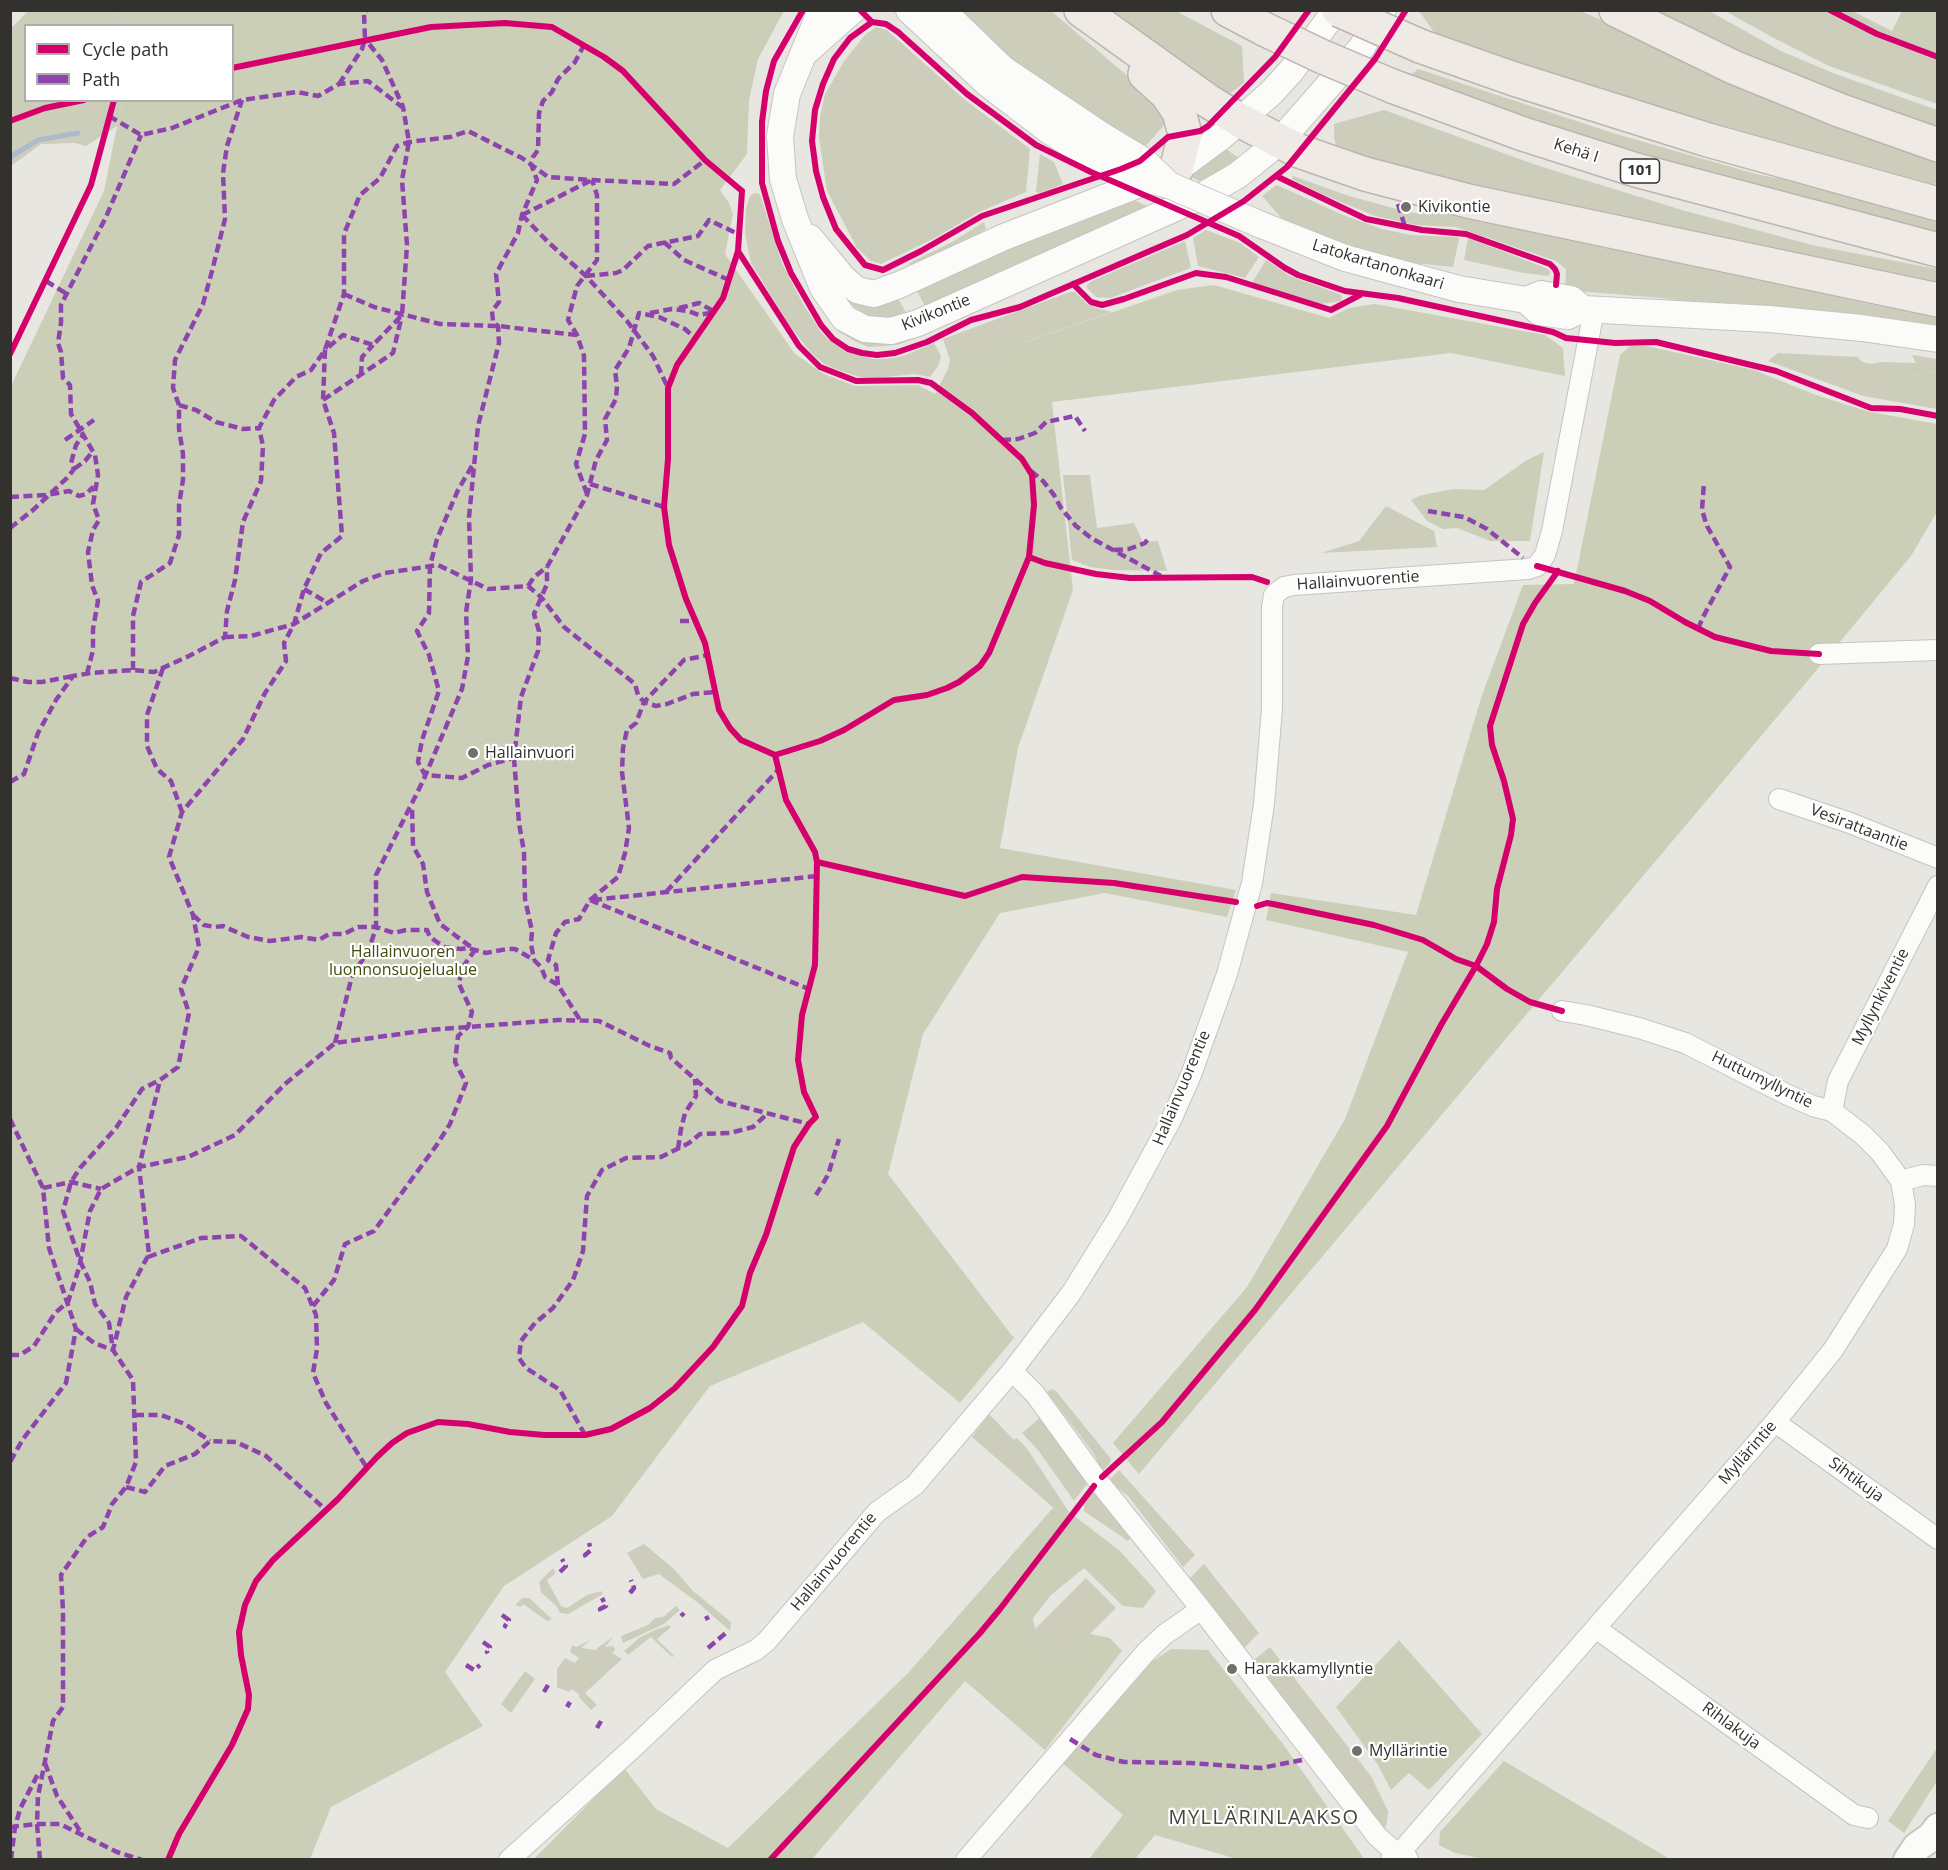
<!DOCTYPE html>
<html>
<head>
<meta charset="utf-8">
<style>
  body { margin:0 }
  #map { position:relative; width:1948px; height:1870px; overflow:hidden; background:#e7e6e1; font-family:"Open Sans",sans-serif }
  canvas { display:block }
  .frame { position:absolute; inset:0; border:12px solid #32312d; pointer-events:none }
  .legend { position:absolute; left:24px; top:24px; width:210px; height:78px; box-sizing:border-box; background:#fff; border:2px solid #adadab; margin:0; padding:8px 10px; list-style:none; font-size:18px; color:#32312d }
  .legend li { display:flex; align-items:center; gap:12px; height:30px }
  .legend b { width:30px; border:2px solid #adadab }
</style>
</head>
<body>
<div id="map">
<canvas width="1948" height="1870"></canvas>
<div class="frame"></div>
<ul class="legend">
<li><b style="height:8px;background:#d6006c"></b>Cycle path</li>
<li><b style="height:8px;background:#8e44ad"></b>Path</li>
</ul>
</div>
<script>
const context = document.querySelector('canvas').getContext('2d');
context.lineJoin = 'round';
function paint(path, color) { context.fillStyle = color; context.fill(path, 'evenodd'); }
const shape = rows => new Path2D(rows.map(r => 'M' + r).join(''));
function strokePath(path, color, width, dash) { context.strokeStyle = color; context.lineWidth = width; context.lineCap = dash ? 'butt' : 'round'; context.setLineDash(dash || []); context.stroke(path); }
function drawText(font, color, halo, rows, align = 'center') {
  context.font = font + ' "Open Sans",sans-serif'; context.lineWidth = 4.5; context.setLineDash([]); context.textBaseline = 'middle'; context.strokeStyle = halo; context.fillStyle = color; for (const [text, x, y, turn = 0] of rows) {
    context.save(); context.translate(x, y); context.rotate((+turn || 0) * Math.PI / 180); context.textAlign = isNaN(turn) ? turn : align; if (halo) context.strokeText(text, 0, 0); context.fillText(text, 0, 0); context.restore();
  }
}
paint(shape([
  [29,11,267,11,232,26,26,26,26,100,122,101,117,126,86,146,75,143,41,144,11,166,11,28],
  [953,11,1051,11,1143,89,1166,123,1143,149,1025,73],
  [1093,11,1176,11,1242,46,1244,83,1225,97],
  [1419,11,1580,11,1937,159,1937,185,1670,111,1551,75,1437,36],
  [1644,11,1709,11,1781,51,1833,73,1937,110,1937,134,1900,121],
  [1725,11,1852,11,1892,31,1937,47,1937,104,1829,66,1772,37],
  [876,27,887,30,964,99,1030,149,1026,192,979,212,935,238,881,264,871,261,857,248,827,191,819,138,820,117,825,94,845,60,865,35],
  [1418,69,1616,134,1756,174,1859,195,1937,216,1937,236,1610,147,1407,78],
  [1384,110,1539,166,1682,210,1812,245,1937,269,1937,293,1445,184,1337,149,1334,138,1334,124],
  [1221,146,1242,160,1206,185,1183,172],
  [1040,154,1054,162,1063,184,1040,193,1036,192],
  [1293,176,1349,196,1404,211,1421,214,1423,206,1720,268,1868,304,1937,315,1937,328,1719,306,1662,298,1565,290,1566,269,1556,261,1456,227,1416,225,1375,216,1324,195,1292,179],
  [1277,185,1343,215,1382,229,1411,235,1457,237,1459,239,1453,267,1405,262,1335,240,1284,221,1262,196],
  [754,193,760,194,782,263,803,304,821,332,830,341,846,352,873,359,887,359,903,356,934,343,941,356,938,366,930,377,914,374,877,378,859,377,833,368,823,363,812,354,789,325,751,263,745,233,746,208,750,196],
  [1129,198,1156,210,926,308,914,285],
  [984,222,986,229,956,248,912,270,909,263,952,242],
  [1206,230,1240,243,1259,257,1245,278,1198,266,1193,238],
  [1468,238,1546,268,1550,271,1549,276,1524,273,1464,260],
  [1185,241,1191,267,1188,269,1110,298,1096,297,1087,288,1087,285,1092,281],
  [1266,260,1290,276,1342,295,1341,301,1321,304,1255,285,1253,281],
  [842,287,896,295,908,316,893,319,873,317,863,313,842,298],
  [1070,292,1075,292,1087,304,1096,308,1112,312,948,369,950,360,943,339],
  [823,298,831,312,915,330,919,337,897,345,869,347,858,343,839,332,831,323,820,307],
  [1778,353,1858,357,1862,362,1871,364,1881,362,1916,363,1912,355,1937,359,1937,371,1899,378,1895,385,1937,395,1937,409,1863,396,1768,361],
  [1063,475,1090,475,1097,528,1134,523,1143,542,1158,541,1167,571,1113,570,1090,567,1072,560],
  [1386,506,1434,531,1437,547,1321,553,1359,541],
  [1051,1389,1056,1391,1111,1459,1109,1465,1102,1471,1094,1454,1047,1392],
  [989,1414,1014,1440,1017,1438,1028,1450,1069,1512,1064,1517,972,1437],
  [1042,1416,1090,1480,1074,1501,1038,1450,1022,1433],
  [1119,1470,1195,1555,1183,1567,1128,1496,1108,1481],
  [1096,1487,1132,1535,1128,1541,1084,1511,1084,1505],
  [644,1544,674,1569,693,1591,731,1622,730,1631,697,1602,659,1574,643,1579,627,1553],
  [1204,1564,1259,1633,1244,1648,1190,1578],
  [553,1568,556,1573,547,1580,561,1606,567,1608,587,1595,601,1591,603,1594,568,1614,560,1613,557,1607,541,1592,539,1582],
  [1086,1578,1116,1608,1065,1659,1035,1629],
  [522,1598,529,1598,552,1619,547,1621,523,1604,521,1607,515,1605],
  [676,1606,680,1610,664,1624,623,1643,621,1636,648,1625,655,1618,663,1617],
  [669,1625,671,1627,657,1639,674,1656,672,1657,651,1637,628,1655,624,1651,639,1638,655,1630],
  [613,1637,605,1647,613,1646,615,1650,612,1653,622,1659,585,1693,597,1705,591,1710,579,1697,579,1694,571,1689,569,1692,557,1687,557,1669,565,1658,575,1663,579,1658,570,1652,572,1645,577,1647,590,1640,581,1648,597,1650,597,1648],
  [1270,1647,1371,1776,1388,1811,1387,1823,1384,1829,1254,1660],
  [525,1671,535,1679,511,1713,501,1704]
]), '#cccebb');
paint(shape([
  [29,11,118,11,116,25,26,26,26,100,49,101,22,110,11,109,11,50,21,18],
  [133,11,784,11,758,59,749,100,747,154,720,190,729,203,733,214,725,254,795,354,824,374,855,386,918,385,935,394,948,369,1177,290,1214,285,1329,318,1349,308,1375,304,1545,335,1563,348,1565,376,1451,353,1052,402,1073,590,1018,748,1000,848,1236,890,1227,917,1105,893,1000,913,923,1034,888,1174,1014,1338,960,1403,863,1322,710,1386,612,1516,504,1586,445,1672,483,1726,331,1807,310,1859,11,1859,11,386,104,191,122,101,232,100,232,26,131,25],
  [1902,11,1937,11,1937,47,1892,31],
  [89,106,56,143,41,144,26,154,11,134,41,115,71,107],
  [1631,345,1647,346,1754,370,1816,395,1870,412,1937,424,1937,514,1935,515,1911,556,1815,672,1139,1474,1113,1443,1247,1287,1345,1119,1408,952,1266,920,1271,893,1416,915,1482,695,1523,585,1574,584,1620,355],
  [1937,371,1937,395,1894,385,1899,378],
  [1544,452,1530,541,1490,541,1457,528,1443,529,1427,521,1411,500,1422,495,1454,489,1484,490,1527,460],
  [1053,1508,1064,1517,1069,1512,1119,1550,1156,1591,1143,1608,1123,1606,1084,1568,1051,1595,1033,1618,1035,1629,1065,1658,1090,1634,1110,1638,1122,1651,1045,1750,965,1681,812,1859,533,1860,624,1768,656,1809,728,1848,908,1673],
  [1399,1640,1482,1734,1429,1790,1409,1773,1391,1790,1378,1765,1336,1707],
  [1171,1649,1208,1650,1283,1744,1365,1860,1237,1859,1155,1835,1135,1859,1089,1859,1123,1815,1061,1762,1147,1665],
  [1937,1748,1937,1781,1904,1833,1888,1821],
  [1504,1761,1670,1859,1483,1859,1455,1853,1439,1845,1440,1832]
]), '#cccfb8');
strokePath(shape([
  [10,157,38,140,78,133]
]), '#acbace', 5);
const minor = shape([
  [1819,654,1938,650],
  [1779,799,1850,823,1938,858],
  [1562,1011,1586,1015,1639,1028,1685,1043,1788,1095,1813,1106,1832,1111,1863,1135,1880,1152,1901,1181,1923,1175,1938,1176],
  [1832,1111,1838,1081,1938,886],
  [1012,1371,1035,1394,1098,1481,1201,1609,1377,1836,1398,1855,1775,1422,1833,1350,1897,1249,1904,1224,1905,1205,1901,1181],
  [1775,1422,1938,1539],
  [1597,1629,1854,1815,1868,1818],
  [509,1860,634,1747,715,1670,756,1650,767,1641,877,1512,915,1485,1012,1371,1072,1292,1118,1218,1172,1118,1191,1075,1227,974,1252,883,1264,804,1272,709,1272,607,1274,595,1284,587,1294,585,1528,569,1537,566,1545,555,1552,531,1594,310],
  [966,1860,1146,1652,1164,1635,1201,1609]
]);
const tertiary = shape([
  [821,10,787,94,780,136,783,179,795,219,823,288,844,318,865,329,891,331,918,323,1200,197,1238,175,1279,142,1362,47,1383,10],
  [909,10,988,84,1048,130,1086,154],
  [942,10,1003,69,1104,137],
  [808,50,853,10],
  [1259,224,1345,258,1459,289,1526,300,1541,294,1571,299,1583,309],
  [810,238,843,278,857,290,874,294,899,285,1004,237,1176,170,1222,136,1271,93,1291,71,1336,10],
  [1526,300,1539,312,1568,316,1583,309,1769,319,1862,328,1938,339],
  [1394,1860,1398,1855,1405,1860]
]);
const secondary = shape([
  [1908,1860,1917,1847,1931,1837,1938,1828]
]);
const trunk = shape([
  [1081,10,1208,101,1241,121,1299,151,1365,174,1468,201,1938,300],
  [1228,10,1264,29],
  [1616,10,1733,67,1839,110,1938,145],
  [1420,46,1514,79,1708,140,1938,204],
  [1145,74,1167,94,1179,112,1185,134,1176,170],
  [1392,86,1523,134,1636,170,1938,250]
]);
strokePath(minor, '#c5c4c0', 22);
strokePath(tertiary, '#c5c4c0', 28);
strokePath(secondary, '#c5c4c0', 32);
strokePath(trunk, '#beb4ae', 36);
strokePath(minor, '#fbfbfa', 20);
strokePath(tertiary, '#fbfbfa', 26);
strokePath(secondary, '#fbfbfa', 28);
strokePath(trunk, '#f0eae6', 33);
const tertiaryBridge = shape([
  [1104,137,1144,161,1167,183],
  [1086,154,1115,169,1136,177,1169,185,1259,224]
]);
const trunkBridge = shape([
  [1339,10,1420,46],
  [1264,29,1323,57,1392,86]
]);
strokePath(tertiaryBridge, '#c5c4c0', 28, []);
strokePath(trunkBridge, '#beb4ae', 36, []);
strokePath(tertiaryBridge, '#fbfbfa', 26);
strokePath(trunkBridge, '#f0eae6', 33);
strokePath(shape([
  [339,84,362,49,365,39,364,13,367,10],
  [109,116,141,135,172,128,242,100,297,92,318,96,339,84,368,81,402,107],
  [1398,204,1405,227],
  [522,215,548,242,586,276,627,321,653,356,668,388],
  [522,215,592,180],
  [664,242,684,260,729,280],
  [586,276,616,273,623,270,648,246,698,236,709,220,738,234],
  [46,281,67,294],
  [344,294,374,307,440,324,498,326,577,335],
  [679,308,699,303,715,312],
  [650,313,672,309,688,311,699,315,715,312],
  [361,375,362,357,373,345],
  [323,400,393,353,402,315],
  [179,405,196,410,216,422,243,429,259,428],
  [65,440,94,420],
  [1002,440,1018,439,1035,433,1046,422,1075,416,1085,431],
  [472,466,458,490,437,539,430,566,429,613,417,631,429,655,439,691,422,740,418,762,425,775,462,778,488,765,514,758,521,697,538,651,539,631,534,614,547,584,547,567],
  [74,469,85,461,93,451],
  [1031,471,1043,481,1054,495,1061,508,1076,526,1091,538,1161,576],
  [590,484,664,507],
  [587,494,576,464,585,434,584,356,577,335,568,320,577,286,597,260,597,195,592,180],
  [10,497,47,495,69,491,79,496,86,494,92,488,96,492],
  [1428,511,1464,517,1487,529,1523,558],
  [10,528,33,510,68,477,74,469,71,463,76,445,83,435],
  [1114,550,1129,549,1145,543,1148,539],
  [528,586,534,577,547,567,587,495,596,460,607,440,605,419,616,399,617,386,615,370,629,348,639,313,659,317,685,329,696,339],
  [304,589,328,603],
  [680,621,695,621],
  [1698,629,1703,617,1730,567,1707,526,1702,510,1704,483],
  [225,637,251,636,294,624,363,581,385,573,438,565,488,589,528,586,541,597,564,627,635,684,638,695,644,702,656,706,667,704,693,694,715,692],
  [163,668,147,715,147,746,157,769,171,781,182,812],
  [133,670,133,616,141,582,170,563,179,535,179,505,183,480,183,454,179,429,179,405,173,388,175,360,203,304,212,271,225,219,223,173,227,146,242,100],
  [87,674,93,650,93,629,98,601,92,585,88,552,93,530,99,520,93,504,98,475,95,455,71,414,70,385,63,378,61,352,58,343,61,323,61,305,106,217,141,135],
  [10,678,28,682,42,682,73,676],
  [514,758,519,823,524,852,525,899,532,931,531,944,534,960],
  [10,782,24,774,38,733,56,700,73,676,91,673,133,670,154,672,189,656,225,637,227,611,235,580,243,522,261,481,263,446,259,428,274,400,296,377,311,370,325,350,344,294,344,234,360,195,380,178,397,146,409,142,450,137,468,131,522,158,548,177,592,180,674,184,705,160],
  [666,892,778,770],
  [590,900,809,989],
  [593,900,817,876],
  [193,915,204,925,215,927,223,926,248,937,270,941,301,937,319,940,329,934,344,934,358,927,376,927,394,933,406,930,427,930,430,937,444,947,461,949,468,948,486,953,507,949,515,949,534,960,541,967,545,977,558,985,580,1020],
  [558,985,556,965,548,960,556,933,565,922,579,919,590,900,618,877,625,853,629,828,622,772,623,748,627,730,636,723,644,702,684,660,708,655],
  [335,1043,352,976,369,950,376,927,376,875,423,781,462,689,468,656,466,612,471,580,469,517,478,426,499,343,498,326,493,321,492,311,499,302,496,274,518,233,522,215,537,180,531,164,533,157,538,150,539,113,543,101,552,92,558,79,575,62,584,45],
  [10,1119,43,1188,49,1248,76,1329,66,1383,23,1439,10,1462],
  [678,1149,681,1129,685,1113,696,1096,695,1079],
  [43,1188,71,1182,101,1189],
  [816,1195,828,1175,839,1139],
  [148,1257,201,1238,241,1236,305,1288,316,1315,317,1349,313,1373,326,1403,367,1468],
  [313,1306,334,1280,345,1244,374,1231,436,1146,450,1124,466,1083,455,1062,458,1036,468,1027,472,1012,459,984,462,968,475,950,440,924,427,892,423,864,413,846,412,806],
  [76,1329,94,1343,113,1350,126,1297,149,1254,139,1167,160,1080],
  [10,1355,20,1355,34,1346,55,1313,68,1302,79,1268,90,1211,101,1189,139,1167,188,1157,235,1135,285,1084,335,1043,429,1030,558,1020,599,1021,650,1046,670,1053,671,1058,720,1101,809,1124],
  [135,1415,161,1415,185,1424,210,1441],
  [585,1435,560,1390,526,1368,519,1358,521,1341,535,1323,553,1308,573,1280,583,1251,587,1196,602,1170,626,1158,661,1157,689,1143,700,1134,730,1133,753,1127,768,1113],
  [126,1487,145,1492,165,1466,195,1454,210,1441,236,1442,266,1456,326,1510],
  [586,1557,585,1555,591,1550,589,1543],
  [560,1572,566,1566,562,1559],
  [630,1593,634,1588,631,1580],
  [601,1611,600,1609,606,1606,602,1598],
  [681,1613,684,1616],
  [502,1615,509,1620,505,1626,507,1627],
  [705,1619,709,1617],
  [483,1642,490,1647,487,1652,488,1653],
  [708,1648,727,1632],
  [466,1665,474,1670,480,1665],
  [544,1692,548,1685],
  [567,1707,570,1702],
  [597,1728,601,1721],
  [1070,1739,1096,1755,1124,1762,1190,1763,1261,1768,1302,1760],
  [45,1763,57,1796,82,1834],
  [10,1827,37,1824,60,1824,117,1852,142,1860],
  [11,1860,15,1827,20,1809,39,1772],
  [40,1860,37,1824,38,1796,53,1721,63,1707,63,1611,61,1575,87,1537,103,1527,112,1504,126,1487,136,1462,133,1380,113,1350,109,1323,95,1304,90,1282,80,1261,63,1211,71,1182,80,1168,116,1128,142,1089,160,1080,178,1067,189,1013,181,989,199,947,193,915,169,857,182,812,243,739,265,693,286,661,284,643,294,624,304,589,321,553,342,536,334,433,323,400,325,350,343,335,373,345,402,315,407,245,402,180,409,142,403,107,382,60,365,39]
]), '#8e44ad', 4.5, [9, 4.5]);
strokePath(shape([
  [803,10,774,61,766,91,762,122,762,183,778,241,791,273,821,325,833,339,848,349,862,353,877,355,895,353,927,342,971,320,1020,307,1187,235,1244,201,1287,167,1375,59,1406,10],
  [860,10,872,22,886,24,898,32,967,94,1036,145,1091,172,1239,236,1285,268,1298,275,1345,291,1398,298,1553,332,1566,338,1615,343,1656,342,1776,371,1871,408,1900,409,1938,416],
  [1830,10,1877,34,1938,57],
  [872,22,850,38,834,59,823,84,815,110,812,141,816,171,823,197,836,229,865,265,883,270,921,251,982,216,1121,169,1140,161,1168,137,1200,131,1208,126,1275,57,1309,10],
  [232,68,431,27,505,23,552,27,604,57,623,71,705,160,742,191],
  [10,121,45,108,84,100],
  [1276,176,1366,219,1422,230,1466,234,1550,264,1555,269,1557,274,1556,285],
  [742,191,738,251,723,298,677,365,668,388,668,459,664,507,669,545,686,599,705,643,719,710,730,728,741,740,775,755,820,741,844,730,894,700,927,695,947,688,959,682,980,666,989,653,1029,557],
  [738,251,799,346,820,367,856,381,918,380,931,383,972,413,1022,459,1032,475,1034,505,1029,557,1045,563,1096,574,1130,578,1252,577,1267,582],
  [1073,284,1091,302,1102,305,1124,299,1196,273,1226,277,1331,310,1360,295],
  [10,354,91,185,114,100],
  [1537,566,1625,591,1650,601,1685,622,1715,637,1771,651,1819,654],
  [817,862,965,896,1022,877,1114,883,1236,902],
  [1257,906,1267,903,1273,904,1374,925,1423,940,1456,959,1476,966,1507,989,1530,1002,1562,1011],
  [1102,1477,1162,1422,1255,1310,1387,1126,1441,1025,1476,966,1487,944,1494,922,1497,889,1511,835,1513,819,1504,781,1492,745,1490,726,1523,624,1535,603,1558,571],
  [168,1860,179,1834,232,1745,248,1709,249,1695,241,1655,239,1632,245,1605,256,1581,273,1560,338,1499,377,1457,392,1443,407,1433,438,1422,468,1424,510,1432,544,1435,585,1435,611,1429,650,1408,675,1388,713,1347,742,1306,750,1273,766,1235,794,1147,809,1124,816,1117,804,1092,798,1060,802,1015,815,965,817,862,815,852,786,800,775,755],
  [770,1860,980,1633,1000,1609,1094,1486]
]), '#d6006c', 6);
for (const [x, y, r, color] of [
  [1406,207,6,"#71706c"],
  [473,753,6,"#71706c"],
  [1232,1669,6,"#71706c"],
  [1357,1751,6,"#71706c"]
]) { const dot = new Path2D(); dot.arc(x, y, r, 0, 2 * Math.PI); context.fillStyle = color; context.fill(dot); strokePath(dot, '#fff', 2); }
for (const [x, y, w] of [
  [1640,171,39]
]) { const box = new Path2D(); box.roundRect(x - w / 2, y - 12, w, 24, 4.5); context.fillStyle = '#fff'; context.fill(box); strokePath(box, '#32312d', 1.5); }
drawText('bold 15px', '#32312d', null, [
  ["101",1640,171]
]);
drawText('16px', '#32312d', '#fff', [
  ["Kehä I",1576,151,18],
  ["Latokartanonkaari",1378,265,17],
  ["Kivikontie",936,313,-22],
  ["Hallainvuorentie",1358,581,-4],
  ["Vesirattaantie",1859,828,21],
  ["Myllynkiventie",1881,997,-63],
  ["Huttumyllyntie",1762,1080,26],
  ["Hallainvuorentie",1182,1088,-67],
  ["Myllärintie",1748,1453,-49],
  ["Sihtikuja",1856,1480,36],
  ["Hallainvuorentie",834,1562,-50],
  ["Rihlakuja",1731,1726,36]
]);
drawText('16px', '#32312d', '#fff', [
  ["Kivikontie",1418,207],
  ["Hallainvuori",485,753],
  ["Harakkamyllyntie",1244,1669],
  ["Myllärintie",1369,1751]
], 'left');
drawText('16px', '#444b0e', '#fff', [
  ["Hallainvuoren",403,952],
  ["luonnonsuojelualue",403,970]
]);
context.letterSpacing = '1.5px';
drawText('20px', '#47453d', '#fff', [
  ["MYLLÄRINLAAKSO",1264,1818]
]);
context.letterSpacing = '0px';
</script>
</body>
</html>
